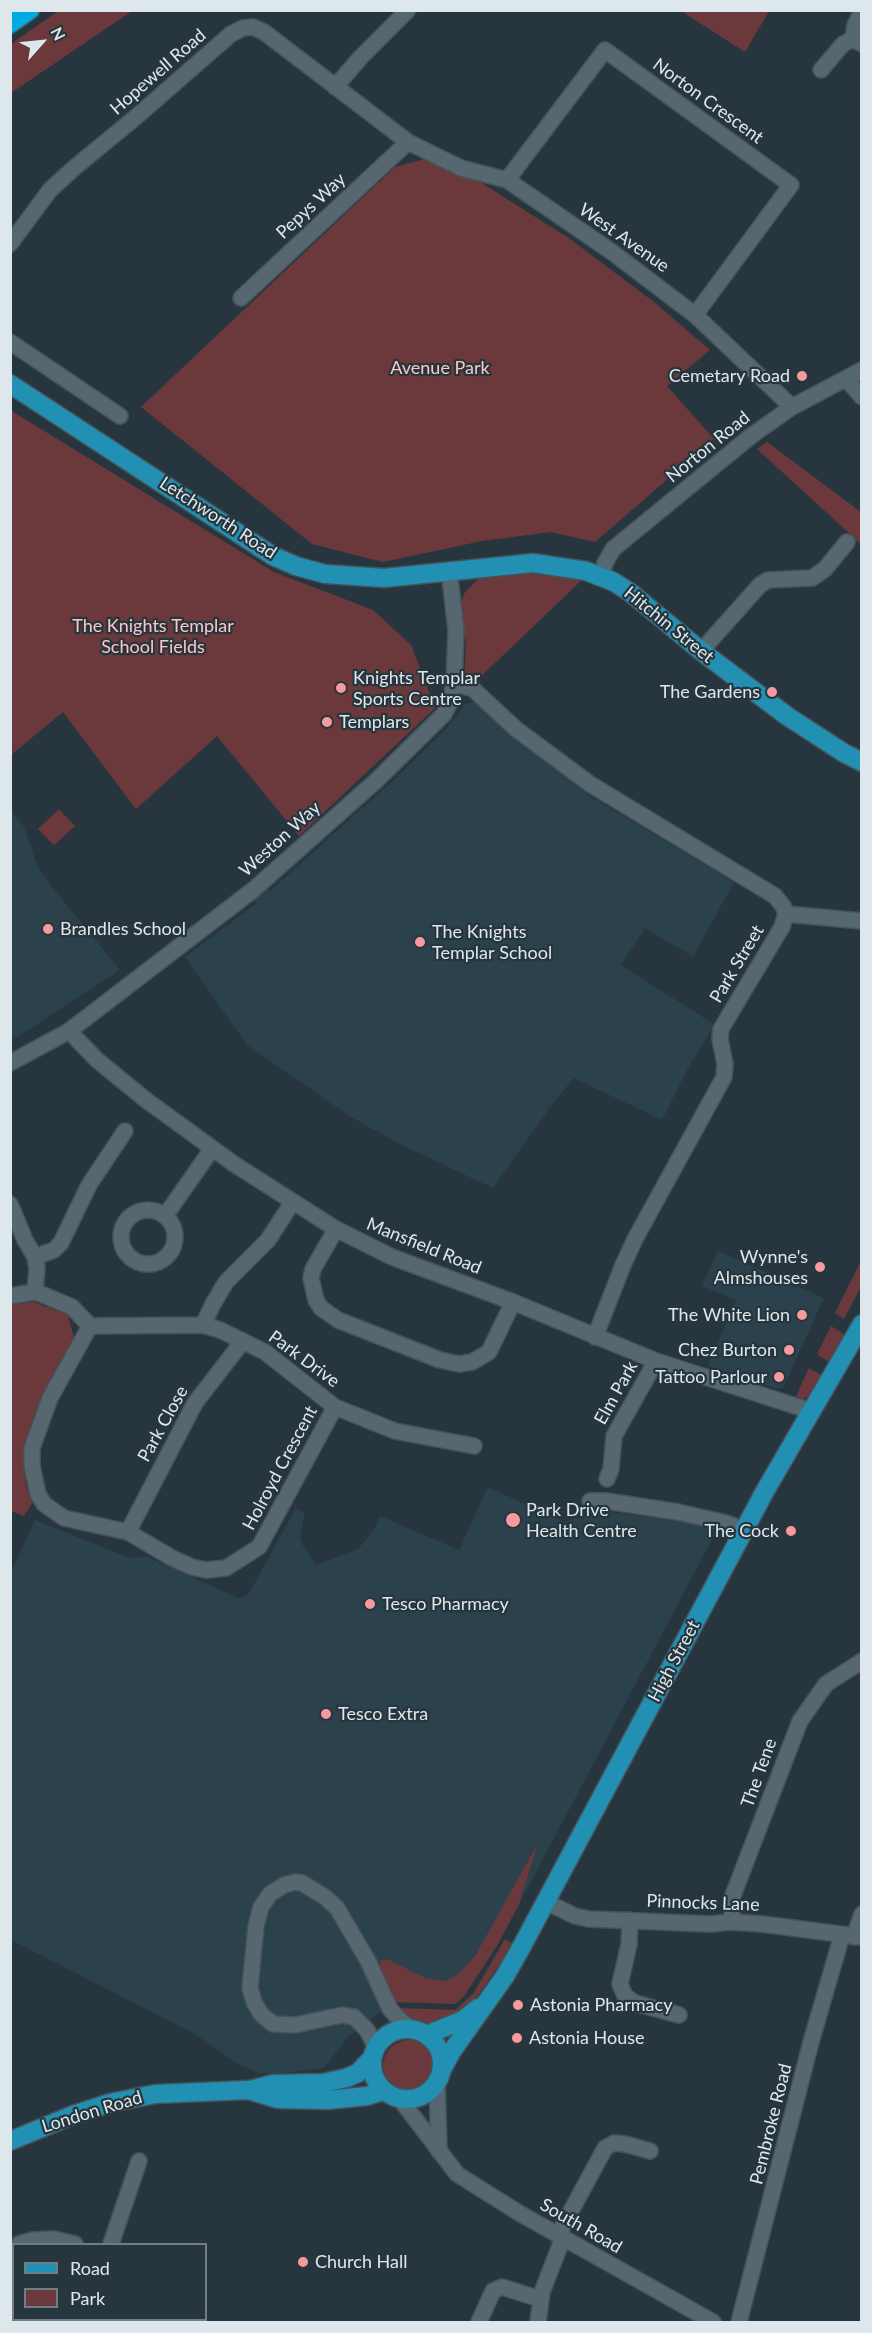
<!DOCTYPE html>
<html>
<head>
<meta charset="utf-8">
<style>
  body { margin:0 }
  #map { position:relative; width:872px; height:2333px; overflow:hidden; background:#27363e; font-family:Lato,sans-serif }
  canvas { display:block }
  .frame { position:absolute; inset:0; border:12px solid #dee7ec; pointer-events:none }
  .legend { position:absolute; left:12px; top:2243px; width:195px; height:78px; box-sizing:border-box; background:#27363e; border:2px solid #707d84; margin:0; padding:8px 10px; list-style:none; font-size:18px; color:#dee7ec }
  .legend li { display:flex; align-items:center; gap:12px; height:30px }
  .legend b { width:30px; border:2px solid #707d84 }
  .north { position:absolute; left:12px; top:12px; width:60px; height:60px; -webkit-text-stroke:4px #27363e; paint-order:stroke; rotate:63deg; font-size:16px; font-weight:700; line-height:24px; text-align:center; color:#dee7ec }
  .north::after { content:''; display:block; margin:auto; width:21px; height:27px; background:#dee7ec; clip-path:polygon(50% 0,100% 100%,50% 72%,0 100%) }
</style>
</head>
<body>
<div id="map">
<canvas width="872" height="2333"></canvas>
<div class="frame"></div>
<ul class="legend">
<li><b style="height:8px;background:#2290b3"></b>Road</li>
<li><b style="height:16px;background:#6b393b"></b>Park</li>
</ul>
<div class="north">N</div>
</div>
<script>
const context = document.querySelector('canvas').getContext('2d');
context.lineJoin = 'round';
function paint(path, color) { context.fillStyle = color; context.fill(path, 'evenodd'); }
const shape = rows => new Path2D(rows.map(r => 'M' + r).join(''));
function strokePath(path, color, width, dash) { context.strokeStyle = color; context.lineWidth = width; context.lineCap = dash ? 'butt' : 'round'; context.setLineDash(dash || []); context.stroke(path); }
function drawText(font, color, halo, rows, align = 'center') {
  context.font = font + ' Lato,sans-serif'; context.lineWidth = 4.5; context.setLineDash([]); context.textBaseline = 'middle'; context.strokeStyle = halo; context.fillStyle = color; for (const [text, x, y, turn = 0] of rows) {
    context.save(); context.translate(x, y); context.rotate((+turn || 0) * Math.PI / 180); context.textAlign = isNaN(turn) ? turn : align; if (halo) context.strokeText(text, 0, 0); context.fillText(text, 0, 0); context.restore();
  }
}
paint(shape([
  [472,702,479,703,588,795,734,882,693,957,645,928,621,965,715,1025,688,1068,662,1120,574,1078,553,1103,493,1188,404,1146,351,1117,247,1045,185,957,257,903,251,900,268,886,269,892,389,784,446,729,466,704],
  [10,810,24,827,37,865,48,882,120,970,11,1041],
  [718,1251,824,1298,783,1388,774,1388,708,1366,736,1300,702,1286],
  [488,1487,564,1522,588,1514,606,1512,683,1521,716,1532,498,1944,464,1996,455,2004,394,2002,349,2036,324,2068,285,2073,259,2073,239,2065,195,2034,11,1940,11,1573,35,1520,130,1558,145,1556,238,1598,248,1595,296,1508,305,1513,300,1536,303,1546,317,1565,358,1549,373,1531,380,1516,459,1550]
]), '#2b414c');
paint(shape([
  [58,11,132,11,11,93,11,44],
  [681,11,769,11,745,52],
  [424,159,474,178,570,239,654,302,710,350,667,386,714,439,595,542,551,532,482,541,383,562,312,544,141,407,395,167],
  [10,410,274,572,373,610,411,645,435,708,299,836,217,736,136,809,63,712,11,755],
  [767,442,861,512,861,544,757,449],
  [518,572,559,575,582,580,473,684,464,679,466,643,461,602,465,592,480,577],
  [59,809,75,826,54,845,38,829],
  [861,1261,861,1287,844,1319,835,1313],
  [34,1302,68,1315,74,1338,29,1434,24,1452,24,1468,26,1485,32,1503,24,1516,11,1511,10,1305],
  [831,1326,847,1336,830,1363,817,1354],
  [809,1368,823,1376,811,1396,802,1399,796,1396],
  [538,1843,519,1904,498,1944,464,1996,455,2004,394,2002,388,1992,380,1966,381,1960,387,1959,426,1978,446,1981,459,1973,475,1956],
  [505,1939,512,1943,502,1961,474,2001,455,2018,426,2026,410,2019,399,2010,400,2008,455,2010,473,1994],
  '383 2066a26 26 0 1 1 52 0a26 26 0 1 1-52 0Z'
]), '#6b393b');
const minor = shape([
  [862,11,855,25,853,39,862,44],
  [821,70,843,44,853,39],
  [335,87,361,57,408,10],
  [507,180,605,50,791,185,695,315],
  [10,244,50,190,74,168,136,117,231,34,243,28,253,27,264,32,408,142,461,168,507,180,612,252,695,315,792,407],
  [241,298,408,142],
  [10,342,120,416],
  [846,379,862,397],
  [601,577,605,563,613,549,751,436,792,407,862,370],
  [701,651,760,585,768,580,812,578,825,569,847,542],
  [454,683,473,689,516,729,590,784,775,896,783,906,786,914,782,927,721,1029,720,1039,725,1064,724,1077,635,1239,623,1265,595,1337],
  [786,914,862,921],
  [69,1031,97,1060,146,1100,234,1164,336,1229,392,1257,513,1302,656,1361,811,1411],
  [10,1063,69,1031,253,890,377,780,444,714,451,700,454,683,456,630,449,570],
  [10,1204,25,1240,35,1257],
  '121 1237a27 27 0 1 1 54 0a27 27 0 1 1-54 0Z',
  [165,1216,212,1149],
  [336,1229,313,1269,311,1278,316,1300,321,1308,338,1320,440,1360,459,1364,472,1362,489,1352,513,1302],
  [35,1292,37,1268,35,1257,54,1250,61,1243,89,1185,125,1131],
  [10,1296,35,1292,46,1296,72,1307,90,1326,203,1325,220,1330,265,1352,335,1407,395,1431,474,1446],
  [203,1325,213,1304,226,1282,268,1240,292,1203],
  [90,1326,50,1398,32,1448,32,1466,38,1494,44,1504,64,1518,128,1532,172,1558,192,1567,206,1570,226,1568,259,1547,335,1407],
  [607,1479,611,1469,614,1436,656,1361],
  [590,1501,606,1501,678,1512,726,1523,744,1530],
  [128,1532,195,1403,243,1341],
  [546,1902,575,1916,589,1919,710,1924,732,1922,762,1924,862,1937],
  [630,1920,629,1944,620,1984,625,1996,635,2003,679,2015],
  [732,1922,732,1898,800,1721,826,1684,862,1661],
  [854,1937,862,1914],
  [376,2048,367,2030,354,2017,342,2015,295,2025,273,2024,261,2014,254,2002,250,1988,256,1926,261,1907,270,1894,284,1885,295,1882,302,1883,325,1897,337,1908,368,1961,390,2009,401,2021,413,2030],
  [437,2083,439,2151],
  [400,2099,457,2174,519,2213,713,2322],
  [558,2235,605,2148,614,2143,625,2144,650,2151],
  [19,2244,33,2240,54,2239,75,2244],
  [111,2244,139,2161],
  [85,2322,86,2320],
  [479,2322,493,2291,502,2287,540,2299],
  [538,2322,542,2292,563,2238],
  [739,2322,811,2042,842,1935]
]);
const major = shape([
  [10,384,273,556,296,566,325,574,384,578,533,563,586,571,614,582,631,593,701,651,787,716,844,753,862,762],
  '372 2064a35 35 0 1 1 70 0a35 35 0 1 1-70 0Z',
  [426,2035,463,2020,478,2008],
  [441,2071,452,2051,505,1976,522,1946,765,1491,862,1324],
  [250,2090,273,2084,323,2083,346,2078,358,2073,372,2058],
  [10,2141,73,2115,110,2103,155,2094,248,2090,278,2099,328,2100,367,2096,383,2091]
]);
const highway = shape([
  [10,24,30,10]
]);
strokePath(minor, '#455259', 18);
strokePath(major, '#455259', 21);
strokePath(highway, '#455259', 21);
strokePath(minor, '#56676f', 15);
strokePath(major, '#2290b3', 18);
strokePath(highway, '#00abe1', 18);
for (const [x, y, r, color] of [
  [802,376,6,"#f59b9e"],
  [341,688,6,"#f59b9e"],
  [772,692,6,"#f59b9e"],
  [327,722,6,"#f59b9e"],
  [48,929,6,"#f59b9e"],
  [420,942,6,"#f59b9e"],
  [820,1267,6,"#f59b9e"],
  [802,1315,6,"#f59b9e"],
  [789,1350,6,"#f59b9e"],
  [779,1377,6,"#f59b9e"],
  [513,1520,8,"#f59b9e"],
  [791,1531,6,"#f59b9e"],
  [370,1604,6,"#f59b9e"],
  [326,1714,6,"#f59b9e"],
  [518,2005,6,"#f59b9e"],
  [517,2038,6,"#f59b9e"],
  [303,2262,6,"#f59b9e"]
]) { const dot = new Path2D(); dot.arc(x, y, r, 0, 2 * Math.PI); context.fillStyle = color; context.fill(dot); strokePath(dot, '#27363e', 2); }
drawText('18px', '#dee7ec', '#27363e', [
  ["Hopewell Road",158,72,-41],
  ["Norton Crescent",708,101,36],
  ["Pepys Way",311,206,-43],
  ["West Avenue",624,238,35],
  ["Norton Road",708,447,-39],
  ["Letchworth Road",218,518,33],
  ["Hitchin Street",669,625,39],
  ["Weston Way",280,839,-42],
  ["Park Street",737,964,-59],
  ["Mansfield Road",424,1246,22],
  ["Park Drive",304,1359,36],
  ["Elm Park",616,1393,-61],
  ["Park Close",163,1424,-61],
  ["Holroyd Crescent",280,1468,-62],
  ["High Street",674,1661,-62],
  ["The Tene",759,1773,-70],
  ["Pinnocks Lane",703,1903,2],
  ["London Road",92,2112,-17],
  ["Pembroke Road",771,2124,-76],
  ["South Road",581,2226,30]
]);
drawText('18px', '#fec5c5', '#27363e', [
  ["Avenue Park",440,368],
  ["The Knights Templar",153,626],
  ["School Fields",153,647]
]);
drawText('18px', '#dee7ec', '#27363e', [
  ["Cemetary Road",790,376,"right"],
  ["Knights Templar",353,678],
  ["Sports Centre",353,699],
  ["The Gardens",760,692,"right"],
  ["Templars",339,722],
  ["Brandles School",60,929],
  ["The Knights",432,932],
  ["Templar School",432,953],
  ["Wynne's",808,1257,"right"],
  ["Almshouses",808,1278,"right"],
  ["The White Lion",790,1315,"right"],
  ["Chez Burton",777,1350,"right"],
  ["Tattoo Parlour",767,1377,"right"],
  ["Park Drive",526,1510],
  ["Health Centre",526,1531],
  ["The Cock",779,1531,"right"],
  ["Tesco Pharmacy",382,1604],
  ["Tesco Extra",338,1714],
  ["Astonia Pharmacy",530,2005],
  ["Astonia House",529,2038],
  ["Church Hall",315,2262]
], 'left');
</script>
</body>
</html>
